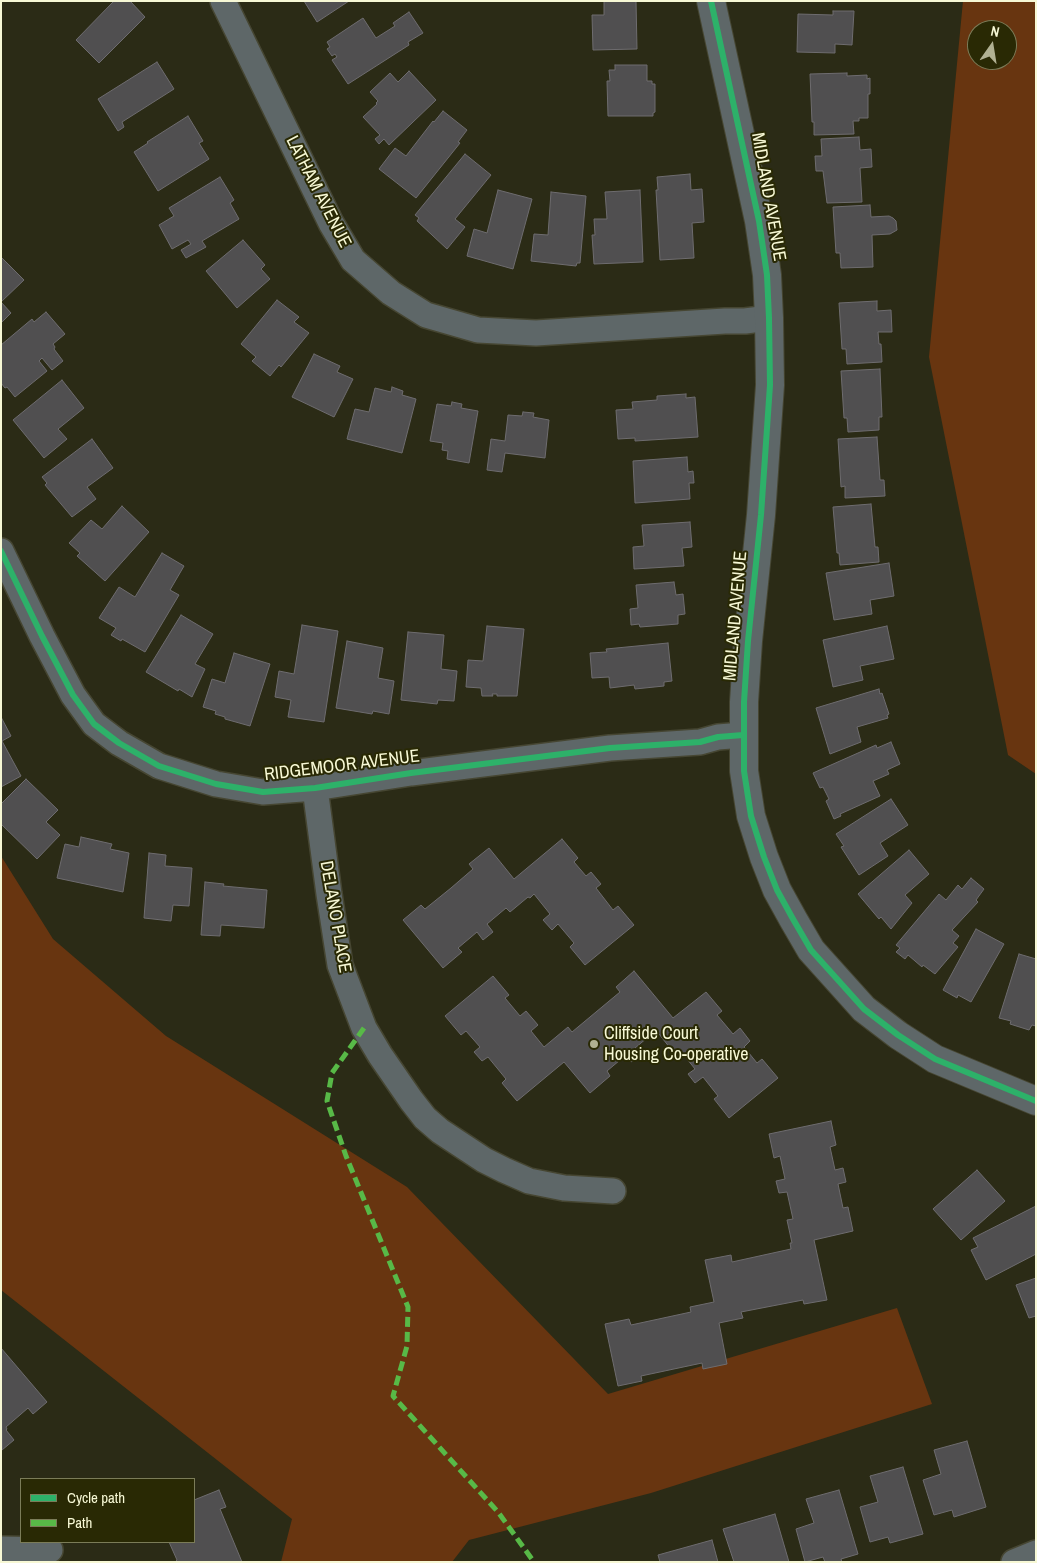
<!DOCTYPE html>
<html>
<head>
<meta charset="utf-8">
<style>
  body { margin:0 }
  #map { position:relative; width:1037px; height:1563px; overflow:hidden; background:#2b2b16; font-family:"Archivo Narrow",sans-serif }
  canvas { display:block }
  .frame { position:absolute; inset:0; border:2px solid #f7f8d5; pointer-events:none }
  .legend { position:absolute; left:20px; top:1478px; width:175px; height:65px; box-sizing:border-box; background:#292904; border:1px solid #7b7c58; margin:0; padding:6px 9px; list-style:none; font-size:15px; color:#f7f8d5 }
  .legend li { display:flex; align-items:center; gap:10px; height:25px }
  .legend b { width:25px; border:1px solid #7b7c58 }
  .north { position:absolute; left:967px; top:20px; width:50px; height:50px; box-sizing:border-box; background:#292904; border:1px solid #7b7c58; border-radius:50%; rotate:13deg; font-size:14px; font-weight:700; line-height:20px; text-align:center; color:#f7f8d5 }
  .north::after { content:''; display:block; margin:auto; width:18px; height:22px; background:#b0b092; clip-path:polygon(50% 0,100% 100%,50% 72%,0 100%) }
</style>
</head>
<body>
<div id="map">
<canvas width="1037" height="1563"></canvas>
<div class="frame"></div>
<ul class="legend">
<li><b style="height:6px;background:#2db169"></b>Cycle path</li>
<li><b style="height:6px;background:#58b947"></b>Path</li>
</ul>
<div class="north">N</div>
</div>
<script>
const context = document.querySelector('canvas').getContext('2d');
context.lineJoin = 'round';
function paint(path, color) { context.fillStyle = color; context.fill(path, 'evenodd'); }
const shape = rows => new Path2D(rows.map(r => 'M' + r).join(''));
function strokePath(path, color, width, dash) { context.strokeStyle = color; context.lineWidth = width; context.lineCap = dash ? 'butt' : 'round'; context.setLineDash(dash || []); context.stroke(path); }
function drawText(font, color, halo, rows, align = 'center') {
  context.font = font + ' "Archivo Narrow",sans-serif'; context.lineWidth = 4; context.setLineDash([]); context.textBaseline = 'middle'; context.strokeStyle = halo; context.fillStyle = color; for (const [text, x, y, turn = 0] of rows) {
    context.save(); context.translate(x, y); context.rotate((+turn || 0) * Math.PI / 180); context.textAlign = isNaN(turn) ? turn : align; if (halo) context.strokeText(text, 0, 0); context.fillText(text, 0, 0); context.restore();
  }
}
paint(shape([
  [963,1,1036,1,1036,774,1008,755,929,357],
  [977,30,1007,30,1007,60,977,60],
  [1,856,53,939,166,1036,407,1187,608,1394,897,1308,932,1404,651,1493,469,1540,452,1562,281,1562,292,1519,1,1290]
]), '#683510');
const building = shape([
  [114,1,130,1,145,17,99,63,76,40,114,1],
  [304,1,349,1,317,22,304,1],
  [604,1,636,1,637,49,593,50,592,15,604,15,604,1],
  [833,11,854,11,852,45,835,44,835,53,797,52,798,14,833,15,833,11],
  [409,12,423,33,408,42,409,45,348,84,332,60,337,57,335,54,332,56,327,49,330,47,327,42,363,18,376,38,395,26,393,23,409,12],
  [157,62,174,89,122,122,124,127,118,131,98,99,157,62],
  [615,65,647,65,647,81,652,81,652,84,655,84,655,112,653,113,653,116,608,116,607,81,610,81,609,70,615,70,615,65],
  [409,71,436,100,389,145,384,139,379,144,375,139,380,135,363,117,377,104,376,103,378,101,370,92,390,73,398,82,409,71],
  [847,73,847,76,867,75,867,79,870,78,870,94,868,94,868,118,859,118,859,121,853,121,854,134,814,135,814,122,812,122,810,74,847,73],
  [443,111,467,130,458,142,460,143,416,198,379,169,395,148,406,156,433,121,434,122,443,111],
  [188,116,203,141,199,143,209,159,158,191,134,152,148,143,147,142,188,116],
  [859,137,860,150,871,149,872,167,860,168,862,202,827,203,823,171,816,171,815,156,822,156,821,139,859,137],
  [465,154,491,175,455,219,465,227,447,249,417,221,419,218,415,215,465,154],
  [690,174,691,190,702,189,704,222,692,223,694,258,660,260,656,190,658,190,657,177,690,174],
  [220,177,234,200,230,203,239,219,202,241,206,247,186,258,181,250,191,244,188,240,172,249,159,225,174,216,169,208,220,177],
  [498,190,532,199,513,269,467,256,474,229,487,233,498,190],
  [640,190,643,262,594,264,592,235,595,235,594,219,607,219,605,192,640,190],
  [551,192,586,196,580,263,577,263,576,266,531,261,534,234,548,235,551,192],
  [870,205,871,217,889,216,893,218,896,221,897,230,890,234,872,235,873,267,841,268,840,253,836,253,833,207,870,205],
  [243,240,265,265,261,269,270,279,237,308,206,271,243,240],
  [1,257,24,280,1,302,1,257],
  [277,300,299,317,294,322,309,333,281,367,279,365,270,376,252,361,256,357,241,344,277,300],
  [877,301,877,311,891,310,892,332,878,332,879,344,881,344,882,362,847,364,846,349,842,349,839,303,877,301],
  [1,302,11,313,1,323,1,302],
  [46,312,65,334,53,344,55,347,54,349,63,361,52,370,42,358,39,361,47,371,15,397,7,387,5,388,1,383,1,345,32,319,34,322,46,312],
  [314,354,340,366,337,372,353,379,334,417,292,397,314,354],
  [880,369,882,417,879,417,879,430,848,432,847,418,844,418,841,371,880,369],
  [62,380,84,408,58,429,67,439,44,458,13,420,62,380],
  [392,387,403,391,402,395,416,399,402,453,347,439,355,409,369,412,375,388,391,392,392,387],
  [686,394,686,398,695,397,698,437,635,441,635,438,618,439,616,410,633,409,632,402,657,400,657,396,686,394],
  [452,402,462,404,461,408,478,411,469,463,447,459,448,451,442,450,443,443,430,441,437,404,451,406,452,402],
  [523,412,534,413,533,417,549,420,545,458,505,453,502,472,487,470,491,439,505,441,508,415,522,416,523,412],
  [877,437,880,480,884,480,885,496,845,498,845,486,841,487,838,439,877,437],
  [92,439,113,468,87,487,96,499,72,517,45,485,47,483,42,477,92,439],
  [687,457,688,472,693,471,694,483,689,483,690,499,635,503,633,461,687,457],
  [871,504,875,547,878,547,879,562,840,565,839,553,837,553,833,507,871,504],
  [122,506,149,532,105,581,77,556,80,553,69,543,91,520,102,529,122,506],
  [690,522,692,547,682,548,684,566,634,569,633,547,644,546,642,525,690,522],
  [162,553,184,566,170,590,179,595,145,652,122,639,121,641,111,635,116,628,99,618,119,587,135,597,162,553],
  [889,563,894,596,870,600,872,614,834,620,826,573,889,563],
  [674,582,676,595,683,594,685,614,678,615,678,624,640,627,639,624,631,625,630,609,638,608,636,585,674,582],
  [181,615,213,634,195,664,205,669,192,697,179,689,178,691,146,672,181,615],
  [302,625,338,631,324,722,288,717,291,700,275,697,279,671,294,674,302,625],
  [487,626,524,629,517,696,497,696,497,694,492,694,493,696,482,696,481,688,466,687,468,660,483,661,487,626],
  [887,626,894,659,860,666,863,680,833,687,823,640,887,626],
  [408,632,444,635,441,669,457,671,454,701,438,700,437,704,401,700,408,632],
  [347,641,383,648,378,678,394,681,389,714,373,711,372,714,336,708,347,641],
  [668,643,672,681,664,682,664,686,635,689,634,685,610,688,609,677,592,678,590,653,607,652,606,649,668,643],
  [234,653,270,664,250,726,225,719,225,717,215,714,216,711,203,707,212,679,225,683,234,653],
  [879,689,880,694,882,693,889,714,887,715,888,718,857,727,861,742,830,754,816,708,879,689],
  [1,717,11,736,2,741,21,776,1,787,1,717],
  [891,742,900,764,887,770,889,774,873,781,880,796,840,814,841,816,834,819,826,801,829,799,823,787,820,788,813,773,876,745,877,748,891,742],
  [26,779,58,810,46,822,60,835,37,859,1,824,1,804,26,779],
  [891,799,908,825,880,843,888,856,859,875,841,847,844,846,836,834,891,799],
  [81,837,112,844,110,849,129,853,123,892,57,878,65,844,79,847,81,837],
  [562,839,578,858,574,862,586,876,591,872,601,884,596,888,613,910,618,906,634,925,585,965,570,947,574,943,558,924,552,930,543,920,550,914,534,894,530,898,528,897,510,912,506,908,487,924,493,932,483,940,477,932,458,948,462,952,443,968,403,920,421,905,425,909,451,888,473,869,469,864,489,848,514,879,562,839],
  [909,850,929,874,905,895,912,903,891,929,881,917,879,919,858,894,909,850],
  [149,853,166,855,165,866,192,868,189,906,173,905,171,921,144,918,149,853],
  [971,878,984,889,976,900,978,902,952,930,959,936,953,943,958,947,935,974,923,965,922,967,908,955,905,959,896,952,900,948,896,945,939,894,946,900,958,885,962,889,971,878],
  [205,882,224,884,223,886,267,890,264,928,221,925,220,936,201,935,205,882],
  [976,929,1004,944,971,1002,958,995,957,998,943,990,976,929],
  [1019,954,1036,959,1036,1026,1032,1025,1029,1030,1010,1024,1011,1021,999,1018,1019,954],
  [634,971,673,1018,706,992,722,1011,717,1015,733,1034,740,1028,750,1041,744,1047,757,1063,762,1059,778,1078,729,1118,714,1099,718,1096,703,1077,695,1083,688,1074,695,1069,679,1049,674,1053,659,1034,656,1036,653,1033,635,1048,640,1055,631,1062,626,1055,607,1071,610,1076,590,1093,564,1062,517,1101,502,1083,506,1079,488,1057,482,1061,474,1052,480,1047,466,1031,461,1035,445,1016,493,976,509,995,505,998,520,1016,526,1011,538,1025,531,1031,544,1047,568,1027,572,1032,620,992,616,987,634,971],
  [831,1121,836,1145,830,1147,835,1170,843,1168,846,1182,838,1184,843,1208,848,1207,853,1231,814,1240,827,1300,804,1304,803,1300,741,1312,743,1318,719,1323,727,1364,703,1369,702,1363,641,1376,642,1381,618,1386,605,1324,629,1319,631,1325,691,1312,690,1307,714,1302,705,1260,731,1255,732,1262,791,1249,790,1243,792,1243,787,1220,793,1219,787,1192,779,1193,776,1181,785,1179,780,1156,774,1158,769,1134,831,1121],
  [977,1170,1005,1201,961,1240,933,1209,977,1170],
  [1036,1206,1036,1254,986,1280,971,1250,978,1247,973,1238,1036,1206],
  [1036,1278,1036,1316,1029,1318,1016,1285,1036,1278],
  [1,1348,47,1402,33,1414,28,1408,6,1427,7,1429,6,1430,14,1440,2,1450,1,1348],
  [967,1441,986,1507,954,1517,952,1510,934,1515,923,1480,941,1474,934,1450,967,1441],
  [903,1467,923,1534,890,1543,888,1537,870,1542,860,1507,878,1502,870,1476,903,1467],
  [219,1490,226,1507,220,1509,242,1562,175,1562,177,1560,169,1542,194,1542,194,1500,219,1490],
  [839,1490,858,1554,841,1559,842,1562,825,1562,823,1557,805,1562,796,1529,814,1523,806,1499,839,1490],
  [775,1514,789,1562,734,1562,723,1529,775,1514],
  [712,1540,718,1562,660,1562,658,1555,712,1540]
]);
paint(building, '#504f50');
strokePath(building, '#6e6c6f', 1);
const minor = shape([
  [223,1,331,223,353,260,391,293,426,315,478,330,536,333,725,321,745,321,769,318],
  [1,551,42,636,73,695,94,724,119,743,159,766,216,784,263,792,315,788,411,773,610,748,700,742,718,737,743,735],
  [315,788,329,894,340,965,364,1028,380,1055,411,1100,425,1118,440,1131,484,1160,504,1170,529,1181,564,1188,613,1191],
  [1,1549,50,1550],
  [1014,1562,1036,1553]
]);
const tertiary = shape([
  [711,1,759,221,767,275,769,318,770,385,761,515,748,641,744,702,744,771,751,816,764,857,777,890,793,919,811,950,864,1009,898,1035,935,1059,1036,1101]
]);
strokePath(minor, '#464632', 28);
strokePath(tertiary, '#464632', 30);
strokePath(minor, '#5e6768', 25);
strokePath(tertiary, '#5e6768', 28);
strokePath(shape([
  [364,1028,332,1073,327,1101,346,1156,408,1307,407,1346,393,1396,498,1512,534,1562]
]), '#58b947', 5, [10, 5]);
strokePath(shape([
  [711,1,759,221,767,275,769,318,770,385,761,515,748,641,744,702,744,771,751,816,764,857,777,890,793,919,811,950,864,1009,898,1035,935,1059,1036,1101],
  [1,551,42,636,73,695,94,724,119,743,159,766,216,784,263,792,315,788,411,773,610,748,700,742,718,737,743,735]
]), '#2db169', 6);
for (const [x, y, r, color] of [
  [594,1044,5,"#b0b092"]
]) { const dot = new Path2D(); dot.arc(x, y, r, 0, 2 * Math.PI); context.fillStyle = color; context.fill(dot); strokePath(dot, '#292904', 2); }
drawText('18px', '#f7f8d5', '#292904', [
  ["LATHAM AVENUE",318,192,63],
  ["MIDLAND AVENUE",768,197,80],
  ["MIDLAND AVENUE",736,616,-85],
  ["RIDGEMOOR AVENUE",342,766,-7],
  ["DELANO PLACE",335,917,80]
]);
drawText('18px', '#f7f8d5', '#292904', [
  ["Cliffside Court",604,1034],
  ["Housing Co-operative",604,1055]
], 'left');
</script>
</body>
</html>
